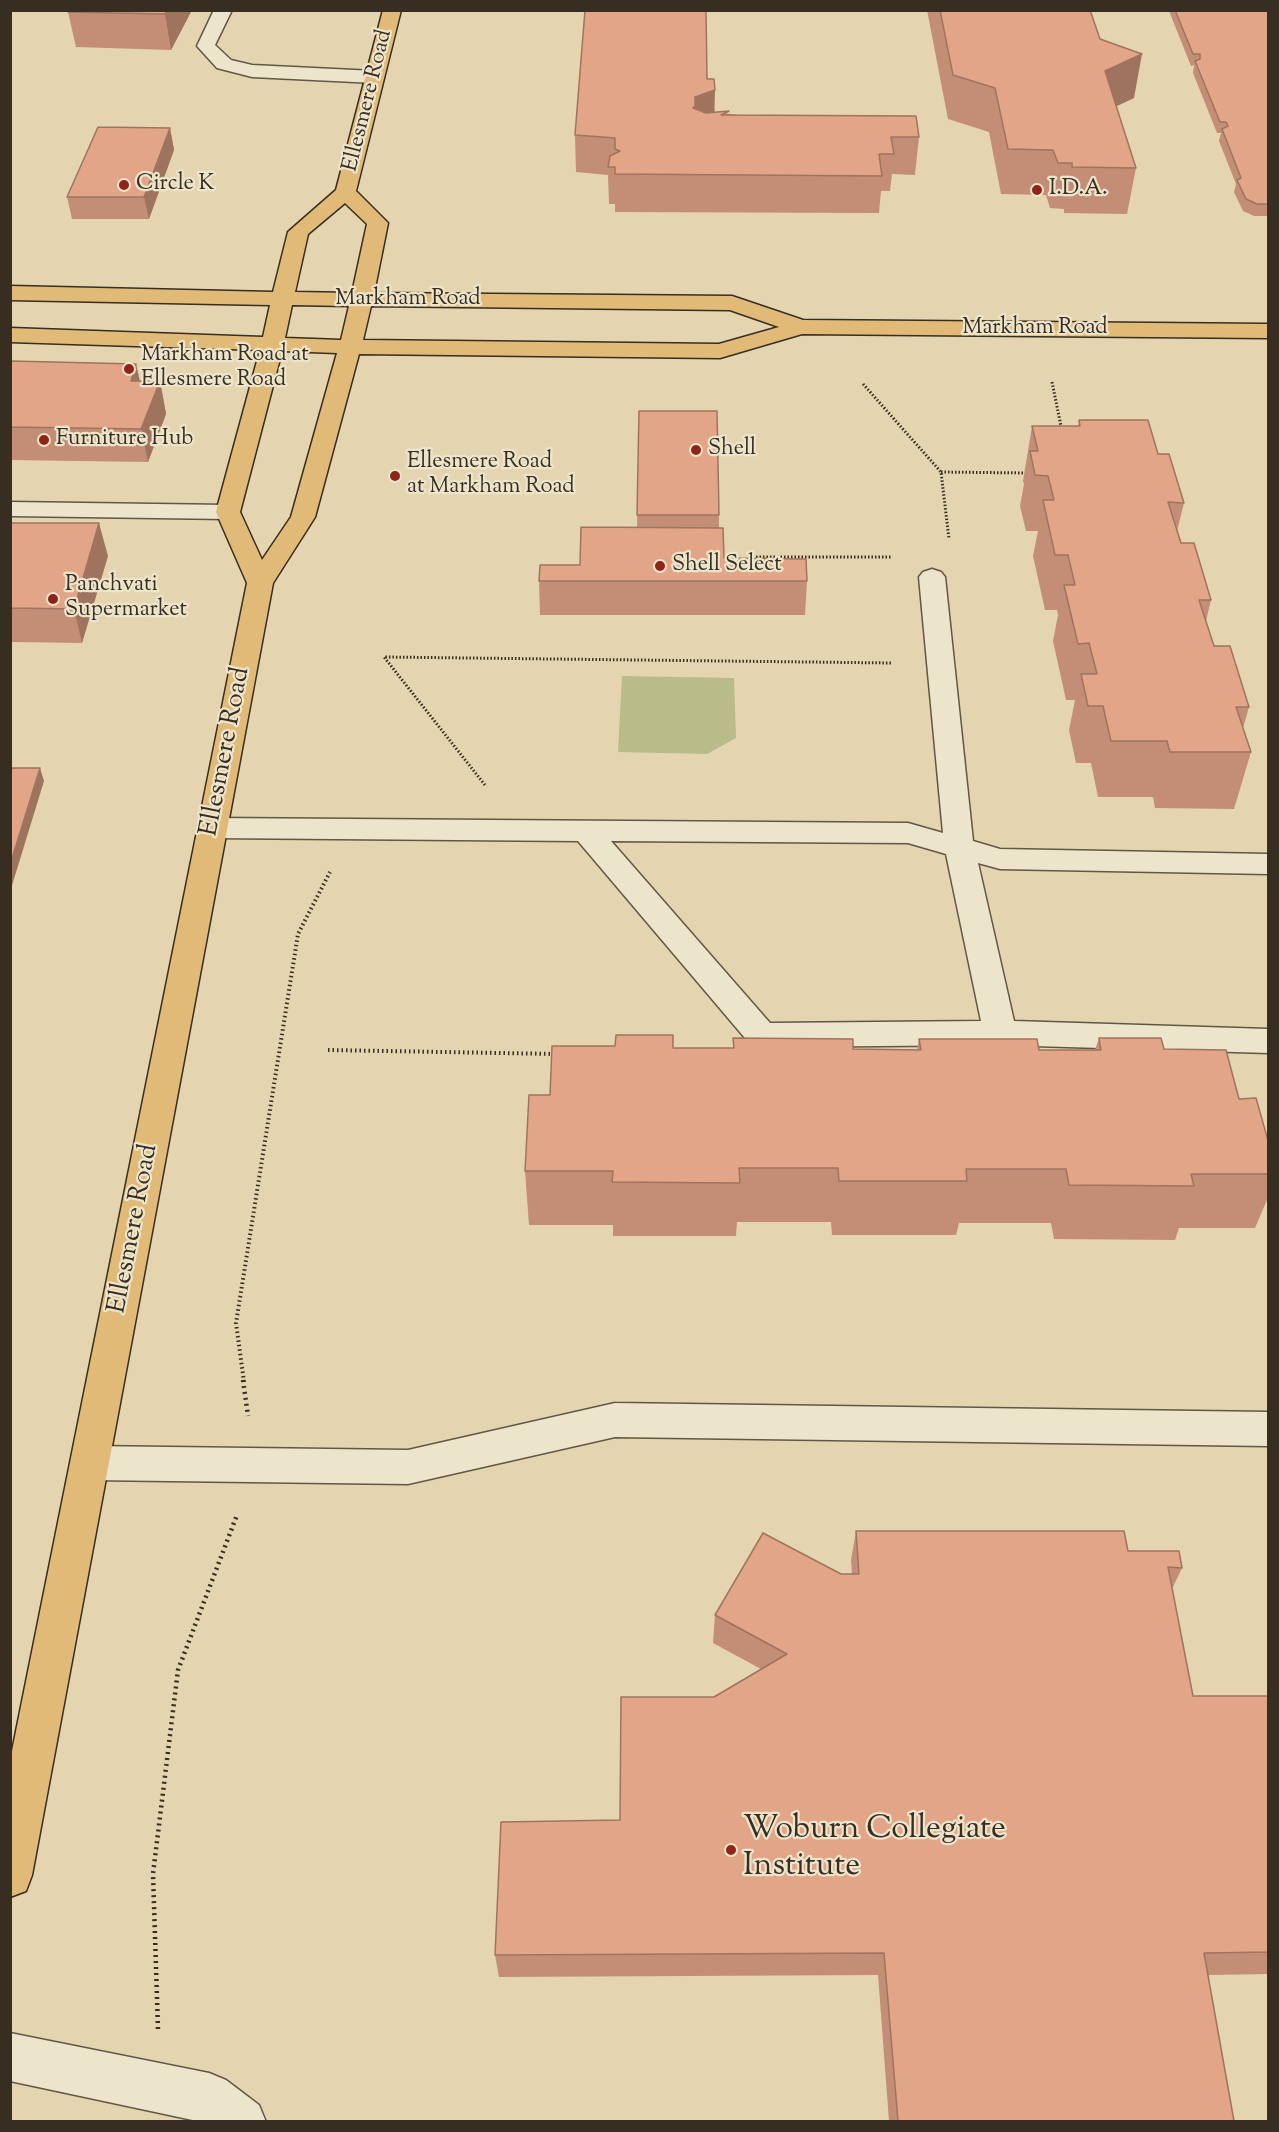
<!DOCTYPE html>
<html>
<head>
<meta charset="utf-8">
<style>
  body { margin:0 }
  #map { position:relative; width:1279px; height:2132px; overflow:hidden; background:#e4d5b0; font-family:"Sorts Mill Goudy",serif }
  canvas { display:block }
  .frame { position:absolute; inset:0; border:12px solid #372d20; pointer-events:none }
</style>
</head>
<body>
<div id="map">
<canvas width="1279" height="2132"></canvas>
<div class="frame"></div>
</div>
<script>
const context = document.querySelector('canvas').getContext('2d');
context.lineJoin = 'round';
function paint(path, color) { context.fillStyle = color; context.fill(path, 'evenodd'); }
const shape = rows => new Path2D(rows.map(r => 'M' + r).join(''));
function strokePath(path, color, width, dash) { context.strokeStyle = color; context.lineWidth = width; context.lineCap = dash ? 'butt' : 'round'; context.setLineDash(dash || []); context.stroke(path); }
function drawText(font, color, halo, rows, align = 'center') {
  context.font = font + ' "Sorts Mill Goudy",serif'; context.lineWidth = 4.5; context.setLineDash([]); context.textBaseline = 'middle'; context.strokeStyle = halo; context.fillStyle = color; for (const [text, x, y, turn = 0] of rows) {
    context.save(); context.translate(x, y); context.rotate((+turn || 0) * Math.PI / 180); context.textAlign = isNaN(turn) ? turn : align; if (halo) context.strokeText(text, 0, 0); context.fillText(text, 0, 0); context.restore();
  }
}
paint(shape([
  [622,676,734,678,736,738,707,754,618,752]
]), '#b7bc89');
const minor = shape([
  [214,10,232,10,215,45,231,60,252,65,375,71,382,73,384,77,382,81,375,83,252,77,217,68,197,46,214,10],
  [10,502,228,505,237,507,240,512,237,517,228,519,10,516,10,502],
  [932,569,941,572,945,577,973,841,1000,849,1268,854,1268,874,1000,869,978,863,1014,1021,1268,1029,1268,1053,1000,1045,762,1047,750,1044,578,841,213,838,203,835,198,828,203,821,213,818,908,823,943,833,919,577,923,572,932,569],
  [611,841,908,843,946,854,981,1021,770,1023,611,841],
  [615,1403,1268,1412,1268,1446,615,1437,408,1484,90,1480,76,1475,71,1463,76,1451,90,1446,408,1450,615,1403],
  [10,2033,209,2073,226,2080,259,2105,266,2122,202,2122,10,2081,10,2033]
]);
const major = shape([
  [383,10,401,10,356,191,388,223,374,293,732,296,803,320,1268,324,1268,338,802,334,720,358,359,354,315,517,273,583,32,1875,26,1891,10,1897,10,1761,247,583,216,512,260,350,10,342,10,328,263,337,270,305,10,300,10,286,273,292,288,232,336,190,383,10],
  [345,203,367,224,352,293,295,292,308,234,345,203],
  [292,305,349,306,341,340,285,338,292,305],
  [371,306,730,310,779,327,719,344,363,340,371,306],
  [282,351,337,353,291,517,262,560,240,512,282,351]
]);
strokePath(minor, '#625744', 3);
strokePath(major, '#372d20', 3);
strokePath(shape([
  [1052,382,1062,431],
  [863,384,941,472,949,539],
  [941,472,1027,473],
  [749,557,892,557],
  [485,785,384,657,892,663]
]), '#372d20', 3, [1.5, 2]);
strokePath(shape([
  [328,1050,557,1054],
  [244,1382,236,1323,298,934,330,872]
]), '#372d20', 4, [1.5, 3]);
strokePath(shape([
  [243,1380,248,1416],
  [158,2029,153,1874,178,1670,237,1515]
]), '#372d20', 4.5, [2, 4]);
paint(minor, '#ede4cc');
paint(major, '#e2ba78');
paint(shape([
  [69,10,192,10,171,50,76,47,68,12],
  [927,10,1090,10,1100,39,1134,98,1116,106,1136,168,1127,214,1064,213,1064,209,1050,208,1046,195,1001,194,989,132,948,119],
  [1269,10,1269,216,1254,216,1243,211,1234,192,1236,184,1219,141,1221,133,1217,133,1193,73,1194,65,1191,66,1169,11],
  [707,79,715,112,919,137,915,175,892,174,890,191,881,191,879,213,615,212,615,204,609,204,608,175,576,172,575,135],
  [170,128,174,150,149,219,72,219,67,197],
  [10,361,136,364,140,381,160,381,166,414,148,462,10,460],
  [639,411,719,515,719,528,724,558,807,581,805,615,540,615,539,581,580,565,637,527],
  [1079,420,1158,454,1184,503,1177,531,1181,543,1211,600,1206,621,1214,646,1249,707,1243,728,1251,752,1234,809,1155,808,1153,797,1098,797,1091,763,1076,763,1069,730,1075,700,1066,700,1053,641,1058,615,1057,610,1045,610,1033,556,1038,531,1026,531,1020,506,1024,484,1023,481,1032,426,1078,426],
  [10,523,108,556,82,643,10,642],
  [733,1038,853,1049,917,1050,919,1039,1039,1050,1095,1050,1099,1038,1164,1049,1239,1099,1269,1144,1269,1195,1255,1228,1179,1228,1175,1240,1054,1239,1051,1223,959,1223,956,1235,832,1235,831,1222,737,1222,736,1236,613,1236,613,1225,529,1225,525,1171,550,1095,673,1048,733,1048],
  [856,1531,1128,1551,1182,1568,1172,1589,1193,1696,1269,1696,1269,1974,1208,1975,1234,2121,889,2121,878,1975,499,1977,495,1955,620,1820,714,1697,761,1669,713,1643,715,1615,841,1574,852,1574,851,1560]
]), '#c38e75');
paint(shape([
  [167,10,192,10,171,50,165,14],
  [1142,54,1134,98,1098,115,1105,71],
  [715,90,714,127,693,108,695,97],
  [170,128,174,150,149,219,144,197],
  [136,364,143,397,131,381],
  [160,381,166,414,148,462,141,429],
  [99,523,108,556,82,643,74,609],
  [40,768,44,781,10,892,10,865]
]), '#9f745f');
const building = shape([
  [69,10,167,10,165,14,68,12,69,10],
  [585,10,706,10,707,79,714,79,715,90,695,97,695,106,693,108,706,113,729,111,721,115,916,116,919,137,891,137,894,154,879,154,882,176,615,174,615,167,608,167,610,156,620,151,615,149,615,138,575,135,585,10],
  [940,10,1090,10,1100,39,1142,54,1105,71,1136,168,1072,167,1072,163,1058,163,1053,150,1008,149,995,88,953,75,940,10],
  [1175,10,1269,10,1269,204,1257,204,1246,199,1237,180,1241,178,1222,129,1228,126,1226,122,1220,122,1195,61,1200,59,1200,54,1193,54,1175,10],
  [98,127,170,128,144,197,67,197,98,127],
  [10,361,136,364,131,381,160,381,141,429,10,427,10,361],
  [639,411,717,411,719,515,637,515,639,411],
  [1079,420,1148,420,1158,454,1169,454,1184,503,1168,502,1181,543,1194,543,1211,600,1199,600,1214,646,1230,646,1249,707,1236,707,1251,752,1170,752,1167,741,1111,741,1103,706,1088,706,1081,674,1097,674,1089,643,1078,644,1064,585,1075,585,1068,555,1055,555,1043,500,1054,500,1048,476,1035,475,1030,451,1038,451,1032,426,1080,426,1079,420],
  [10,523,99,523,74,609,10,608,10,523],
  [581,527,723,528,724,558,806,559,807,581,539,581,540,565,580,565,581,527],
  [12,768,40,768,10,865,10,775,12,768],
  [616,1035,673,1035,673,1048,734,1048,733,1038,853,1039,853,1049,921,1050,919,1039,1037,1039,1039,1050,1101,1050,1099,1038,1161,1038,1164,1049,1226,1050,1239,1099,1256,1098,1269,1144,1269,1174,1191,1174,1194,1186,1069,1185,1066,1169,966,1169,967,1181,839,1181,838,1168,739,1168,740,1183,612,1182,613,1171,525,1171,529,1095,550,1095,552,1046,615,1046,616,1035],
  [856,1531,1124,1531,1128,1551,1179,1551,1182,1568,1168,1567,1193,1696,1269,1696,1269,1952,1204,1953,1234,2121,898,2121,884,1953,495,1955,501,1822,620,1820,621,1697,714,1697,787,1654,715,1615,763,1533,841,1574,859,1574,856,1531]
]);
paint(building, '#e3a588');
strokePath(building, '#9f745f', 1.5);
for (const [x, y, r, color] of [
  [124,185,6,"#8f2418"],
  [1037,190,6,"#8f2418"],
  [129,369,6,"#8f2418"],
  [44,440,6,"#8f2418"],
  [696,450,6,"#8f2418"],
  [395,476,6,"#8f2418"],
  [660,566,6,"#8f2418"],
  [53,599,6,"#8f2418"],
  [731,1850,6,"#8f2418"]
]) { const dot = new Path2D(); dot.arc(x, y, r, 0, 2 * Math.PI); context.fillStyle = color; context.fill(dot); strokePath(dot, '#ede4cc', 2); }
drawText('22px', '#372d20', '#ede4cc', [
  ["Ellesmere Road",369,101,-76],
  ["Markham Road",408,300],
  ["Markham Road",1035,329]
]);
drawText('22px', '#372d20', '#ede4cc', [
  ["Circle K",136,185],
  ["I.D.A.",1049,190],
  ["Markham Road at",141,356],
  ["Ellesmere Road",141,381],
  ["Furniture Hub",56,440],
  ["Shell",708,450],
  ["Ellesmere Road",407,463],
  ["at Markham Road",407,488],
  ["Shell Select",672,566],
  ["Panchvati",65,586],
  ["Supermarket",65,611]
], 'left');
drawText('26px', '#372d20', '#ede4cc', [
  ["Ellesmere Road",227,752,-79],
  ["Ellesmere Road",135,1229,-79]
]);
drawText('32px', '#372d20', '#ede4cc', [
  ["Woburn Collegiate",743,1832],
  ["Institute",743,1869]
], 'left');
</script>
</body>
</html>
